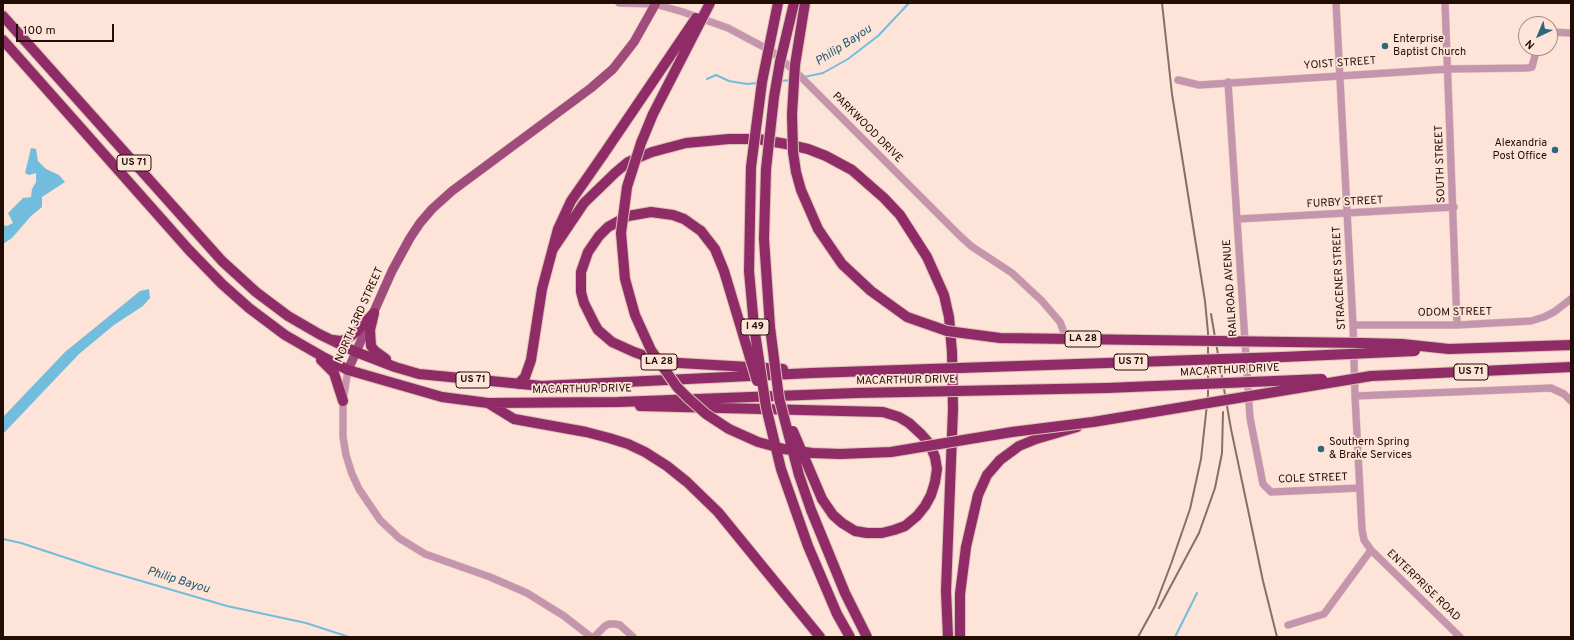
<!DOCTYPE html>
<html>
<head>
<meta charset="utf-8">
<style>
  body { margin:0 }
  #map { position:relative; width:1574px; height:640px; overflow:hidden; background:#fee4d8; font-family:Overpass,sans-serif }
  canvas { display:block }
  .frame { position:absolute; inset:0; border:4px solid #220d04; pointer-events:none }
  .north { position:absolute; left:1518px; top:16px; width:40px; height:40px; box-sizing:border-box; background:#fee4d8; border:1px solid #a68e83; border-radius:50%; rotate:224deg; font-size:11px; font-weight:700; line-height:16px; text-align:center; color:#220d04 }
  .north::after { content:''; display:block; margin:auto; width:14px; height:18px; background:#2b677e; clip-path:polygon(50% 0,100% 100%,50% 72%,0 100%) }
  .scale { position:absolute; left:16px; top:24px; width:98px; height:18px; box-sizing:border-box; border:2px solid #220d04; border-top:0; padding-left:5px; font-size:12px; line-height:14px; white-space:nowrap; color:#220d04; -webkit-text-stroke:3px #fee4d8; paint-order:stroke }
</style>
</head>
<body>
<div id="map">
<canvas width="1574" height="640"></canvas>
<div class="frame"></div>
<div class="north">N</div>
<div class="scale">100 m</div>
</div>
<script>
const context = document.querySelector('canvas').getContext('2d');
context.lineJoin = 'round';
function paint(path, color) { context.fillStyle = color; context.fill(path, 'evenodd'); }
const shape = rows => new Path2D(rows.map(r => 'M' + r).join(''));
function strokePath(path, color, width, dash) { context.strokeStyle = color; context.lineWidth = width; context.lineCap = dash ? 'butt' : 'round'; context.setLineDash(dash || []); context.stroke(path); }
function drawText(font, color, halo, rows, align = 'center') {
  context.font = font + ' Overpass,sans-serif'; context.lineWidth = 3.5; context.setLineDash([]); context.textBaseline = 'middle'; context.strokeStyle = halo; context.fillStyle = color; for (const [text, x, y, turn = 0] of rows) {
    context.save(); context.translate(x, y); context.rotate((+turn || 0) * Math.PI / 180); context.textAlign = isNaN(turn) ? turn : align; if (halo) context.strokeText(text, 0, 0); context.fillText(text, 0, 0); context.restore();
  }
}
paint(shape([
  [31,148,36,149,38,161,46,169,59,175,65,182,42,197,42,207,31,216,12,238,3,244,3,225,7,226,13,223,8,213,23,198,31,197,32,189,36,182,36,173,29,175,25,173],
  [149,289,150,298,143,306,114,325,79,354,3,434,3,417,65,352,140,291]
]), '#72bddd');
strokePath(shape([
  [804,77,823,73,848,59,878,36,909,3],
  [707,79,716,75,729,81,747,84,758,83],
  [780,81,792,80],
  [3,539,21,543,100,569,227,606,306,623,349,637],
  [1175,637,1197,593]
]), '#72bddd', 2);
const minor = shape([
  [619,3,655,4,683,12,728,28,773,52,800,76,959,235,971,246,1012,273,1042,301,1060,322,1063,330],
  [1336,3,1353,325,1355,396,1362,530,1364,540,1371,550,1460,637],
  [1445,3,1457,325],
  [1550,32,1571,33],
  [1178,80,1199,85,1449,69,1527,68,1532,67,1537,48],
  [1228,82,1250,418,1263,484,1271,492,1360,488],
  [1238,219,1454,207],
  [1353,325,1457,325,1531,321,1544,317,1554,312,1571,299],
  [348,370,343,401,343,437,346,455,352,474,359,489,380,520,399,538,425,554,490,577,527,593,564,616,591,637],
  [1355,396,1551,388,1564,394,1571,401],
  [1288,625,1324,614,1371,550],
  [594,637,605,626,609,624,615,624,620,625,633,637]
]);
const major = shape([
  [348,370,392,271,410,238,420,223,432,209,452,191,591,88,613,69,634,42,656,3]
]);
const highway = shape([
  [3,16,222,261,256,292,288,316,319,334,356,352,395,367,419,374,542,386,812,373],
  [3,40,189,250,222,284,249,308,285,335,325,358,348,370,442,397,488,403,618,402,856,393],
  [701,231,684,219,673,215,651,212,628,216,608,227,599,236,588,252,581,272,581,292,584,303,594,323,598,330,612,342,634,352,662,362,783,369],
  [553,249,584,203,615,173,628,162,652,152,686,143,729,139,758,139,786,144,808,149,826,156,852,170,884,198,900,215,927,257,944,295,949,317,952,352,953,409,946,591,948,637],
  [374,313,370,330,371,346,375,351,386,359],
  [333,340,341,341,347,339,357,331,374,313],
  [1449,349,1571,345],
  [321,360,334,373,343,401],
  [1371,376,1571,367],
  [518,384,525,377,531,360,542,289,558,229,571,201,603,155],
  [488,403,514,419,586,432,609,438,628,444,645,452,667,466,687,482,718,512,820,637],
  [640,406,883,412,899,417,909,423,921,434,929,443,935,457,937,469,935,482,931,495,925,506,917,516,905,526,894,530,882,533,867,533,855,531,842,523,833,515,822,499],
  [960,637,960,594,966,547,978,495,987,475,1000,460,1019,446,1036,439,1077,427]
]);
strokePath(minor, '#dbc2b6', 8);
strokePath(major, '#dbc2b6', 10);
strokePath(highway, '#dbc2b6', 12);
strokePath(minor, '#c595ae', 7);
strokePath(major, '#9f4b7b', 9);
strokePath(highway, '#8f2c68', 10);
strokePath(shape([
  [1211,314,1231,429,1263,581,1277,637],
  [1159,608,1199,533,1215,488,1222,453,1223,412],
  [1138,637,1155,606,1171,564,1190,509,1201,459,1208,395,1208,333,1205,301,1172,94,1162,3]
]), '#866f65', 2);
const highwayBridge = shape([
  [710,3,653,114,641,143,627,187,621,233,625,279,635,315,651,350,677,387,688,398,706,414,729,429,758,442,784,449,812,453,840,454,891,452,1012,432,1093,422,1371,376],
  [778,3,762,82,751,167,749,271,754,326,766,407,781,469,808,546,837,614,850,637],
  [794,3,780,62,774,97,766,169,764,239,770,327,779,398,799,475,811,510,827,549,845,593,867,637],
  [805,3,795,65,792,114,793,152,796,172,801,190,818,229,842,264,871,291,907,317,947,331,1000,338,1362,343,1402,344,1449,349],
  [603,155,696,18],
  [701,231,715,249,724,271,757,381],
  [812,373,1283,357,1415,351],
  [856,393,1107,388,1322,379],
  [793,431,822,499]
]);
strokePath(highwayBridge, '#dbc2b6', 12, []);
strokePath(highwayBridge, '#8f2c68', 10);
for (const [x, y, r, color] of [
  [1385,46,4,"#2b677e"],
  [1555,150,4,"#2b677e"],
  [1321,449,4,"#2b677e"]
]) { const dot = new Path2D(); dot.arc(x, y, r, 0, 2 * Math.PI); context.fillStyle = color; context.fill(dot); strokePath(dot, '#fee4d8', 1.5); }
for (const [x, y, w] of [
  [134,163,34],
  [755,327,28],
  [1083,339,36],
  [659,362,36],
  [1131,362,34],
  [1471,372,34],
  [473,380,34]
]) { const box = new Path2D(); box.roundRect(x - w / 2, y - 8, w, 16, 3); context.fillStyle = '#fee4d8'; context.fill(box); strokePath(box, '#220d04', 1); }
drawText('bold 10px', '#220d04', null, [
  ["US 71",134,163],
  ["I 49",755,327],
  ["LA 28",1083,339],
  ["LA 28",659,362],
  ["US 71",1131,362],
  ["US 71",1471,372],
  ["US 71",473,380]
]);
drawText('11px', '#220d04', '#fee4d8', [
  ["Enterprise",1393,40],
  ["Baptist Church",1393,53],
  ["Alexandria",1547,144,"right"],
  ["Post Office",1547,157,"right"],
  ["Southern Spring",1329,443],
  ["& Brake Services",1329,456]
], 'left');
drawText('11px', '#220d04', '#fee4d8', [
  ["YOIST STREET",1340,64,-4],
  ["PARKWOOD DRIVE",867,128,45],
  ["SOUTH STREET",1441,164,-92],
  ["FURBY STREET",1345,203,-3],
  ["STRACENER STREET",1340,278,-93],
  ["RAILROAD AVENUE",1231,288,-94],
  ["ODOM STREET",1455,313,-1],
  ["NORTH 3RD STREET",360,315,-66],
  ["MACARTHUR DRIVE",1230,371,-3],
  ["MACARTHUR DRIVE",906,381,-1],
  ["MACARTHUR DRIVE",582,390,-1],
  ["COLE STREET",1313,479,-2],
  ["ENTERPRISE ROAD",1423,586,44]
]);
drawText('italic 12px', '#1a566c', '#fee4d8', [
  ["Philip Bayou",844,46,-33],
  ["Philip Bayou",178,581,17]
]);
</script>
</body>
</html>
